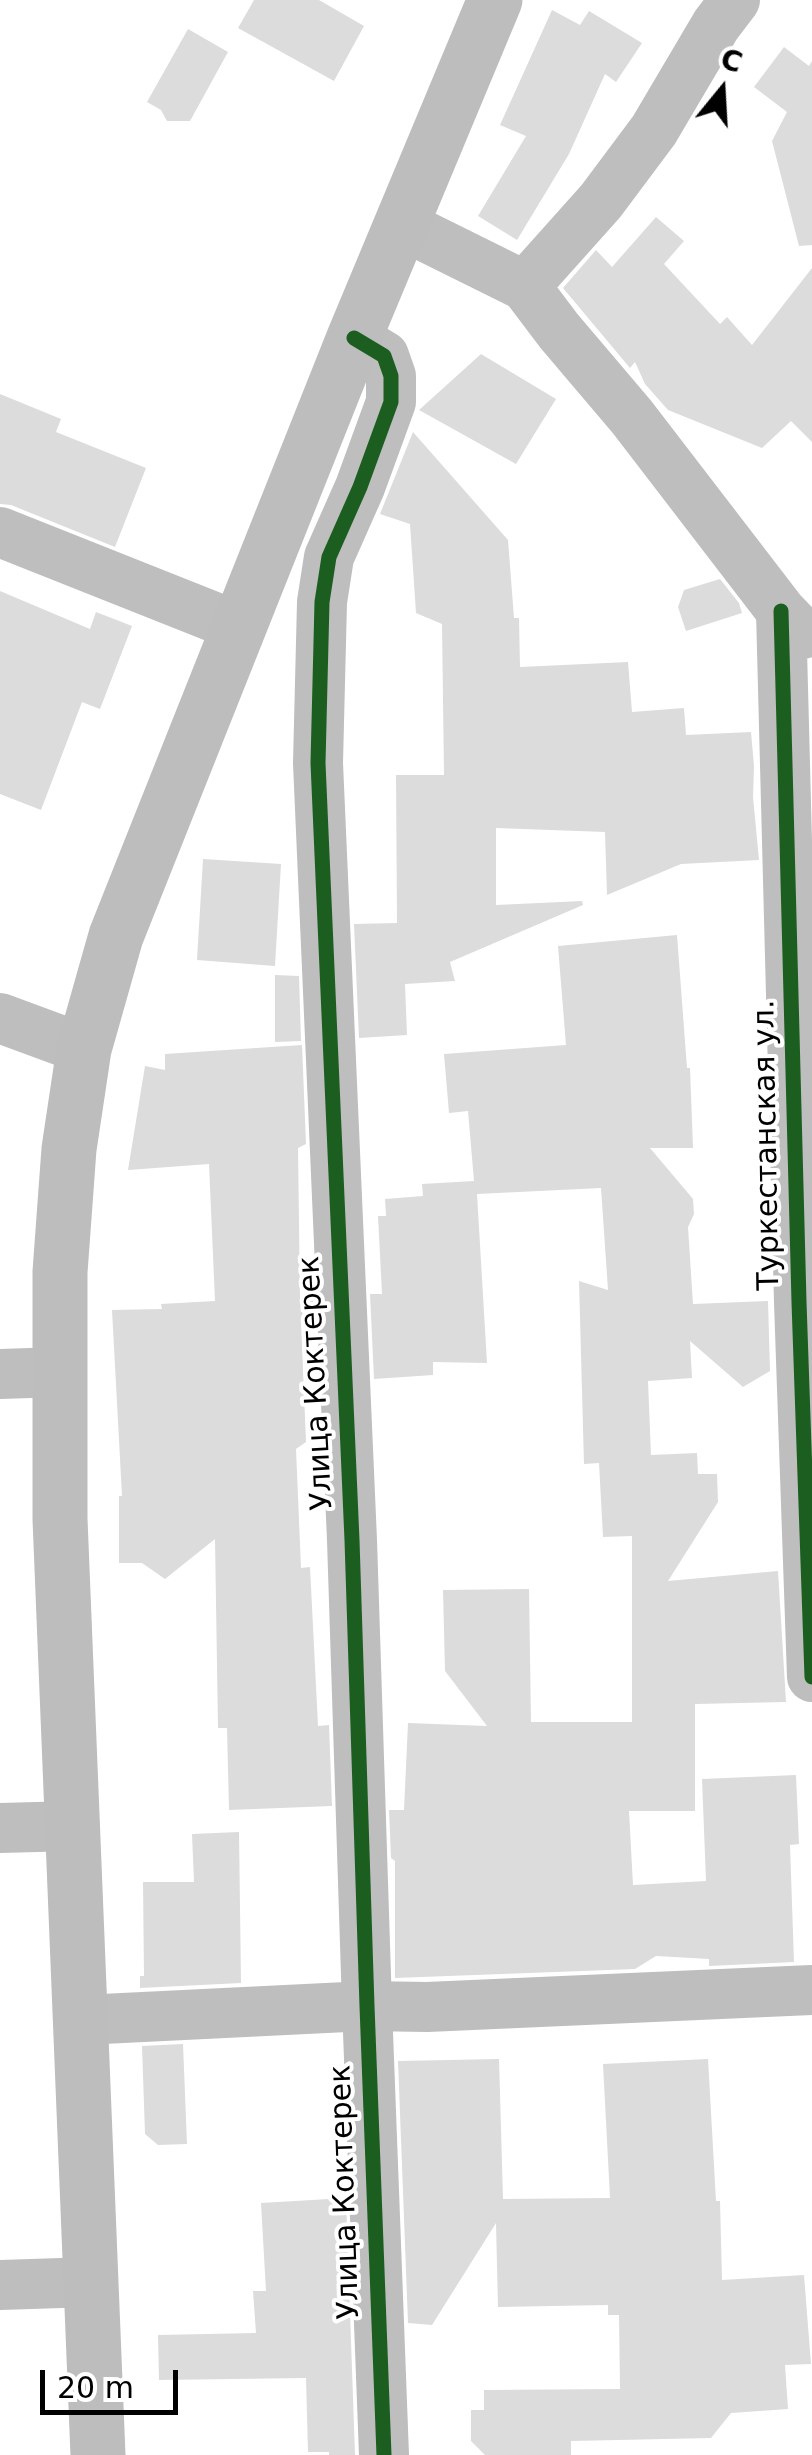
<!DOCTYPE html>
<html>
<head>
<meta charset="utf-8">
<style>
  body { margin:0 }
  #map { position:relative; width:812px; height:2455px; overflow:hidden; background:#fff; font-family:"DejaVu Sans",sans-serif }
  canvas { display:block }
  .north { position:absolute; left:672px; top:40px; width:100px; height:100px; -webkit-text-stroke:8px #fff; paint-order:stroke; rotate:18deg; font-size:28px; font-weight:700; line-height:40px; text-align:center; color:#000 }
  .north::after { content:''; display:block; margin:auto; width:35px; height:45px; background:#000; clip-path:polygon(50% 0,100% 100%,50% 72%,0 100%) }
  .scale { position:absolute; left:40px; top:2370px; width:138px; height:45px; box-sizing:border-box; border:5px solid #000; border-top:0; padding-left:12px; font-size:30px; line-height:35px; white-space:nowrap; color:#000; -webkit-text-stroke:8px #fff; paint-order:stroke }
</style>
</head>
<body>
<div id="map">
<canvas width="812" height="2455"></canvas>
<div class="north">С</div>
<div class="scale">20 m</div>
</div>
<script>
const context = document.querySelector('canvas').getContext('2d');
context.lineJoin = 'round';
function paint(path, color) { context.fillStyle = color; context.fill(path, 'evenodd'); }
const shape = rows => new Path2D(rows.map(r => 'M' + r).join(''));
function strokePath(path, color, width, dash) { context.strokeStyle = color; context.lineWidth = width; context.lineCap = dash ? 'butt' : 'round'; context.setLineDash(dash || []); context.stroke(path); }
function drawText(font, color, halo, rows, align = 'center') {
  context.font = font + ' "DejaVu Sans",sans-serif'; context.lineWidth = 8; context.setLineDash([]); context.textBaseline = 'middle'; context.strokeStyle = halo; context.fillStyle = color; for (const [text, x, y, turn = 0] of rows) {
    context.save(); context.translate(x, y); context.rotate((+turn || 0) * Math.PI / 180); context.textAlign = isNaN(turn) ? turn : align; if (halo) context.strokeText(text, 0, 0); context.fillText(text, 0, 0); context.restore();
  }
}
paint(shape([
  [254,0,319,0,364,26,334,81,238,28],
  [552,10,580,25,589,11,642,43,616,82,605,74,569,154,517,240,478,216,526,136,500,125],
  [188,29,228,52,190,121,167,121,161,110,147,102],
  [784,47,809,66,812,61,812,245,799,246,772,141,787,112,754,87],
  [656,217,684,241,664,264,720,324,727,317,752,345,812,268,812,442,791,421,762,448,668,410,645,384,635,362,630,368,563,288,596,250,612,267],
  [481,354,556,399,516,464,419,410],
  [0,394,61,419,56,432,146,468,115,547,11,505,0,504],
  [413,432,508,540,514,618,519,618,520,667,628,662,632,712,684,708,686,735,751,732,754,766,753,797,759,860,681,864,607,895,605,832,496,828,496,905,582,901,583,905,450,962,455,981,405,984,407,1035,359,1038,354,924,397,923,396,775,444,775,442,624,416,613,410,524,380,514],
  [720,579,739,603,742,613,686,631,678,607,684,590],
  [0,591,90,629,96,612,132,626,100,709,82,702,41,810,0,794],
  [203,859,281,864,275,966,197,960],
  [677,935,687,1068,690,1068,693,1148,650,1148,693,1199,694,1214,688,1227,693,1304,768,1301,770,1371,743,1387,690,1341,692,1378,648,1381,651,1455,697,1453,698,1474,717,1474,718,1502,668,1581,778,1571,786,1702,695,1704,695,1811,629,1811,633,1885,706,1881,702,1779,796,1775,799,1844,790,1845,794,1962,709,1966,709,1959,656,1956,635,1969,395,1978,395,1861,391,1858,389,1810,404,1810,408,1723,487,1726,445,1671,443,1590,529,1589,531,1722,632,1722,632,1536,603,1537,599,1463,584,1464,579,1281,608,1290,601,1188,477,1194,487,1363,433,1362,433,1375,374,1379,370,1294,382,1294,378,1216,386,1216,385,1199,423,1196,422,1184,474,1181,468,1111,449,1113,444,1054,566,1045,558,946],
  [275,975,299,976,301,1041,275,1042],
  [302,1045,306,1144,298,1148,300,1298,313,1297,314,1332,301,1321,306,1442,296,1449,301,1568,310,1567,318,1726,329,1725,332,1806,229,1810,227,1728,218,1728,215,1539,165,1579,142,1563,119,1563,119,1496,122,1496,112,1310,162,1309,161,1304,215,1301,209,1164,128,1170,145,1066,165,1070,165,1054],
  [239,1832,241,1983,140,1988,140,1976,144,1976,143,1882,194,1882,192,1834],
  [183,2044,187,2144,158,2145,145,2134,142,2046],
  [499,2059,503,2199,610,2198,603,2064,708,2059,716,2201,720,2201,722,2280,804,2275,811,2364,785,2365,788,2409,731,2413,711,2438,571,2441,571,2455,485,2455,471,2441,471,2410,484,2410,484,2390,620,2389,619,2315,608,2315,608,2305,498,2307,496,2223,432,2325,408,2323,398,2061],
  [346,2198,355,2455,329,2455,329,2452,308,2452,306,2378,159,2380,158,2335,256,2333,253,2291,266,2291,261,2203]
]), '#dcdcdc');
strokePath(shape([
  [400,224,525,286,559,331,632,417,781,611,803,634],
  [525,286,601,201,654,130,716,25,735,0],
  [354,338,384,356,391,376,391,402,360,487,329,557,322,602,318,763,352,1540,367,2006,384,2455],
  [0,532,239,627],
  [781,611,799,1302,812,1677],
  [0,1018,84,1049],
  [0,1374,60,1372],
  [0,1828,74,1826],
  [82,2020,367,2006,427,2007,812,1990],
  [0,2285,92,2282]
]), '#bebebe', 50);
strokePath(shape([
  [98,2455,60,1519,60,1272,69,1149,84,1049,116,936,354,338,495,0]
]), '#bdbdbd', 55);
strokePath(shape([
  [354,338,384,356,391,376,391,402,360,487,329,557,322,602,318,763,352,1540,367,2006,384,2455],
  [781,611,799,1302,812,1677]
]), '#1b5e20', 15);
drawText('30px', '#000', '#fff', [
  ["Туркестанская ул.",768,1145,-91],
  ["Улица Коктерек",317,1383,-93],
  ["Улица Коктерек",346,2192,-92]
]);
</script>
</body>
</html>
